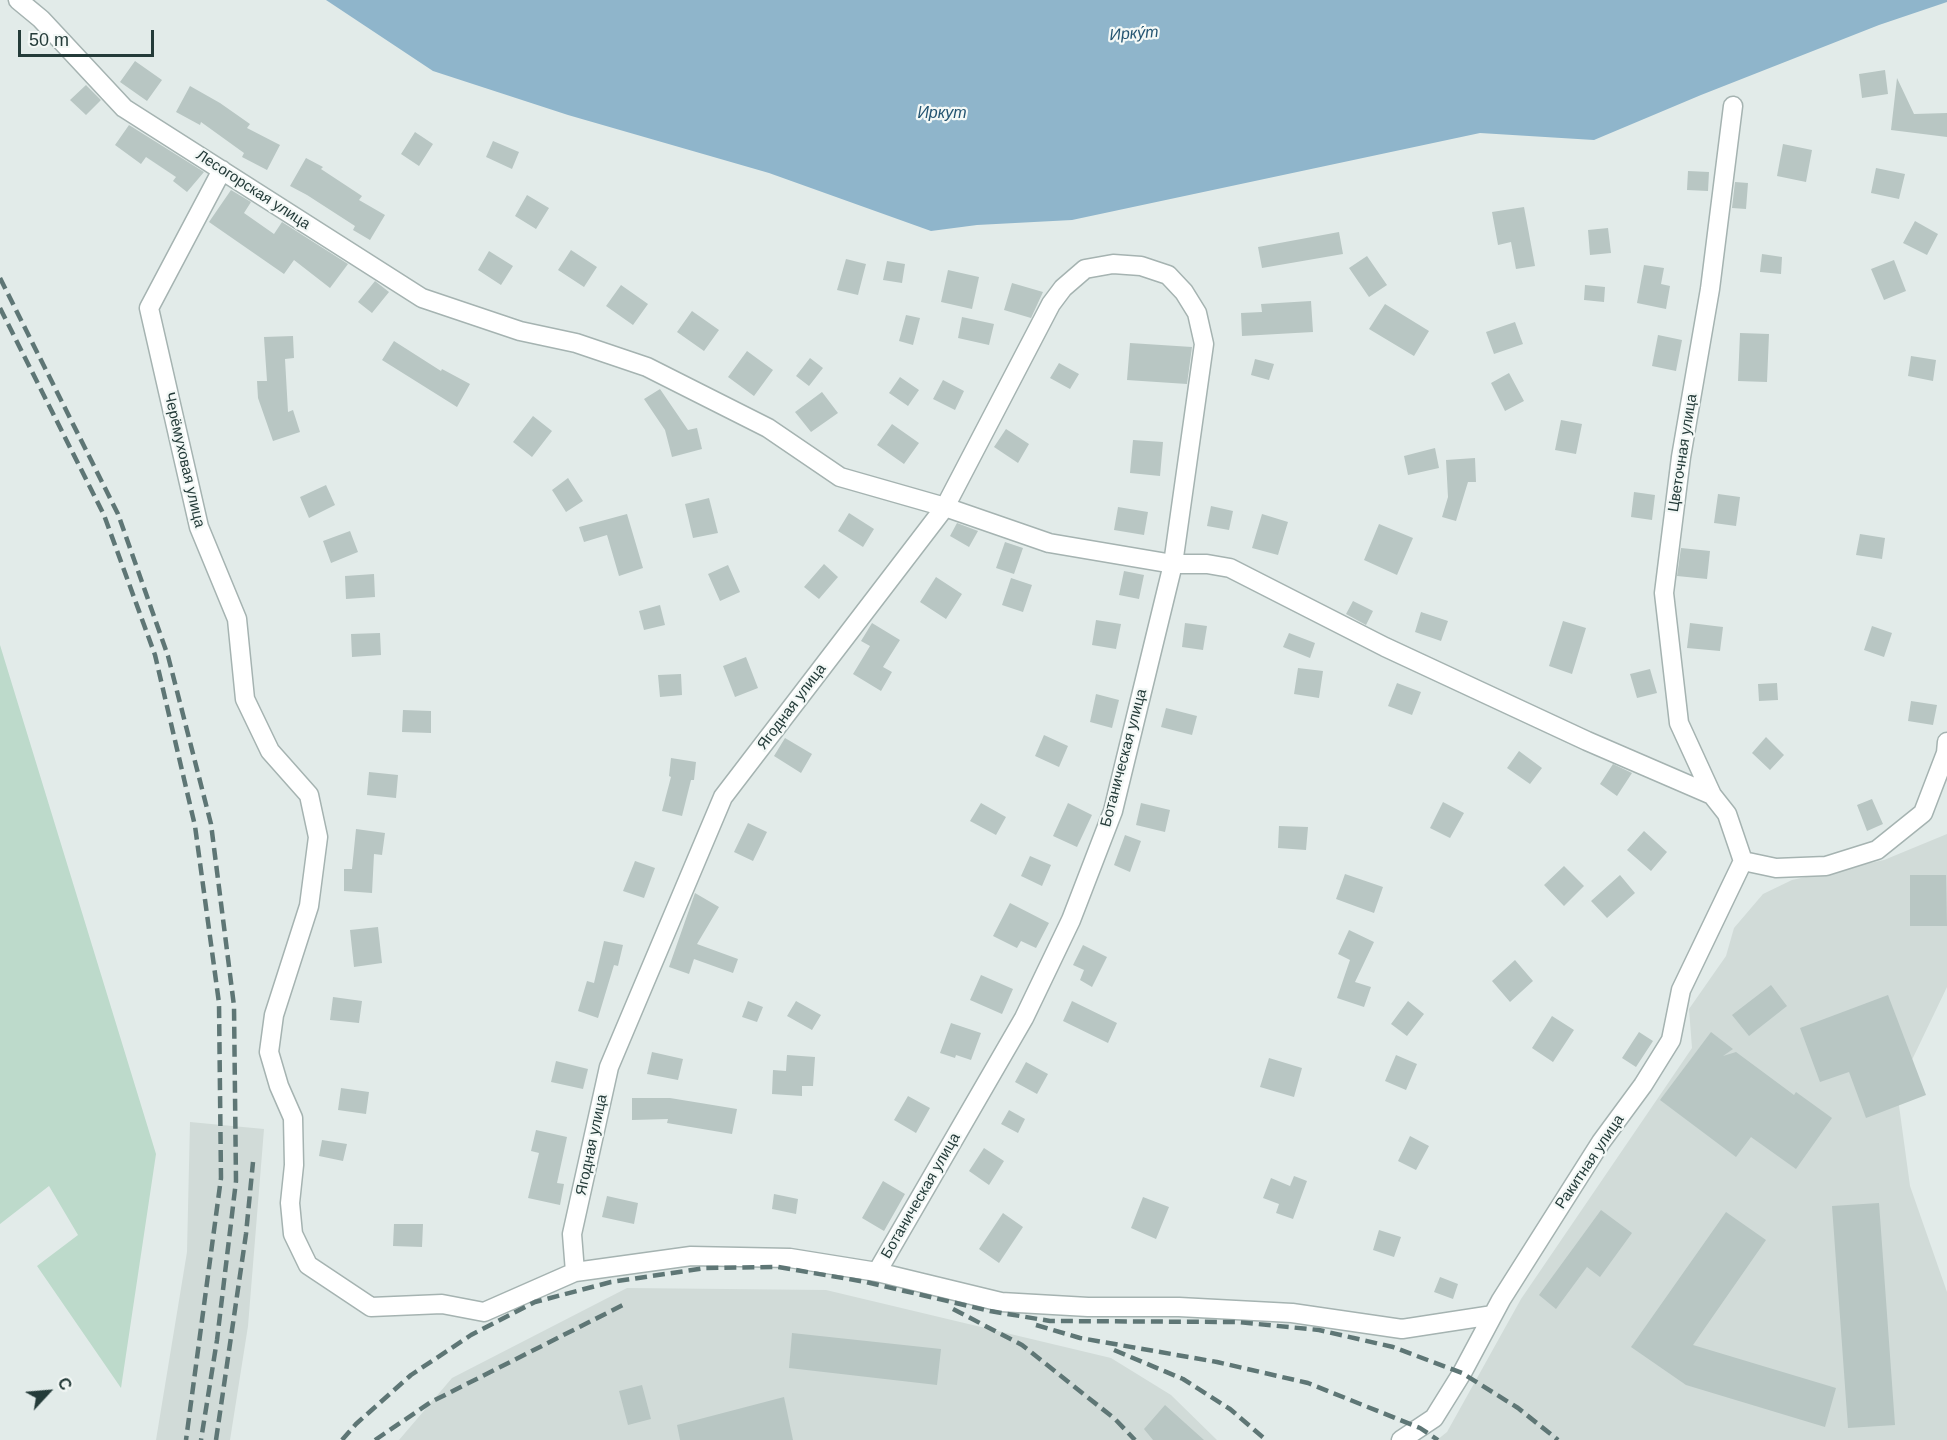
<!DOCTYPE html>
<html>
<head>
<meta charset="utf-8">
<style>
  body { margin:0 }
  #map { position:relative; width:1947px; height:1440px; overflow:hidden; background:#e2ebe9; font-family:Helvetica,sans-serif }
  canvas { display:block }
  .north { position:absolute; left:18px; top:1362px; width:60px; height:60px; -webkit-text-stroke:4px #f3f8f6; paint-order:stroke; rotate:64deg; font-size:16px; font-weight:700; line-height:24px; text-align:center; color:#243b39 }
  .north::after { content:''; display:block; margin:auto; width:21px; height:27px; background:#243b39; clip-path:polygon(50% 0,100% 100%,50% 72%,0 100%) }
  .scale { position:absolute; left:18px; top:30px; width:136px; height:27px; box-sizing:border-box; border:3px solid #243b39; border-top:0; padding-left:8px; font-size:18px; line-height:21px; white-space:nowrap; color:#243b39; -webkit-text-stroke:4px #f3f8f6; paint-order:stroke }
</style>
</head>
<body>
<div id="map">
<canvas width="1947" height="1440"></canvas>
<div class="north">С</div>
<div class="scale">50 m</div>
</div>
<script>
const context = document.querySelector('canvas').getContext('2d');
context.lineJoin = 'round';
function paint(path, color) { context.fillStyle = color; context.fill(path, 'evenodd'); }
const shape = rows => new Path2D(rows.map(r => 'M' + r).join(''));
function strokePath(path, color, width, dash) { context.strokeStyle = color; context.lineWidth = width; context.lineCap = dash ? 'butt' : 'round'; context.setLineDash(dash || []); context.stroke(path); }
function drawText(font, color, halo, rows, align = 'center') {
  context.font = font + ' Helvetica,sans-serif'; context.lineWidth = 4.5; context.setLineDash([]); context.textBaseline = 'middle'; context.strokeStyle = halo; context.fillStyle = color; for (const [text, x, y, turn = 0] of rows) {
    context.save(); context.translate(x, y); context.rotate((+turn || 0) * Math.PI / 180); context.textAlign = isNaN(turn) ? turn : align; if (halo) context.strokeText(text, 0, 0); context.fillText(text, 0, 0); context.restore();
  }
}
paint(shape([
  [1947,834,1947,987,1897,1091,1910,1186,1947,1292,1947,1440,1437,1440,1447,1432,1521,1299,1692,1048,1689,1009,1726,956,1734,928,1763,894,1792,880,1884,860],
  [190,1122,264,1129,248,1326,230,1440,156,1440,187,1252],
  [627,1288,826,1290,1111,1358,1171,1395,1217,1440,399,1440,452,1378]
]), '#d1dbd8');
paint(shape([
  [0,645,156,1154,121,1388,37,1266,78,1235,49,1186,0,1224]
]), '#bddacb');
paint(shape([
  [326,0,1947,0,1947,2,1879,25,1701,95,1594,140,1480,133,1072,220,977,225,931,231,769,173,568,115,433,71]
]), '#8fb5cb');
paint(shape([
  [135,61,162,80,147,101,120,82],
  [1885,70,1888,94,1862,98,1859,74],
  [1897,78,1914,114,1947,113,1947,137,1891,130],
  [86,85,101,100,86,115,70,100],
  [190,86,220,103,250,124,247,128,280,145,267,170,242,157,244,153,201,122,200,125,176,112],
  [129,125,204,172,187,192,173,181,176,177,146,157,141,164,115,145],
  [415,132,433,144,419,166,401,154],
  [493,141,519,152,512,169,486,157],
  [1783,144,1812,150,1806,182,1777,176],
  [306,158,323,167,321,169,362,196,359,200,385,215,370,240,353,230,355,226,307,195,290,186],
  [1876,168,1905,174,1899,199,1871,193],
  [1688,171,1709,172,1708,191,1687,190],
  [1735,182,1748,183,1746,209,1732,208],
  [231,190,251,202,244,213,274,234,282,222,348,264,330,288,294,260,284,274,209,222],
  [527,195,549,208,536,229,515,216],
  [1524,207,1535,266,1516,269,1511,242,1498,245,1492,212],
  [1915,221,1938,234,1927,255,1903,243],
  [1608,228,1611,253,1590,255,1588,230],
  [1339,232,1343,254,1262,268,1258,247],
  [571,250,597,267,584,287,558,270],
  [489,251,513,266,501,285,478,270],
  [1762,254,1782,257,1781,274,1760,272],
  [1367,256,1387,285,1369,297,1349,268],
  [846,259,866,264,858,295,837,290],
  [1894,260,1906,291,1884,300,1871,269],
  [887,261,905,264,902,283,883,280],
  [1644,265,1664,268,1661,284,1670,286,1666,309,1637,303],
  [948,270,979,277,972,309,941,302],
  [375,281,389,292,372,313,358,302],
  [1012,283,1043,292,1031,318,1004,310],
  [621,285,648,304,633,325,606,306],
  [1585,285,1605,287,1604,302,1584,300],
  [1311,301,1313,332,1242,336,1241,313,1262,312,1261,304],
  [1385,304,1429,331,1414,356,1369,329],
  [692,311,719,330,704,351,677,332],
  [906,315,920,318,913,345,899,341],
  [962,317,994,324,989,345,958,338],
  [1515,322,1523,344,1494,354,1486,332],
  [1740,333,1769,334,1767,382,1738,381],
  [1658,335,1682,340,1676,371,1652,366],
  [293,336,294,358,285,359,288,412,293,410,300,432,273,441,258,398,257,381,267,381,264,337],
  [394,341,441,371,442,369,470,384,457,407,382,360],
  [1130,343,1192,347,1187,384,1127,380],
  [747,351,773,370,754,396,728,377],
  [1911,356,1936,360,1933,381,1908,376],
  [810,358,823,368,809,386,796,376],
  [1255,359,1274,364,1269,380,1251,375],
  [1059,363,1079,374,1070,389,1050,378],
  [1509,373,1524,401,1505,411,1491,383],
  [900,377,919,390,908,406,889,393],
  [943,380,964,391,955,410,933,399],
  [660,389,688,430,697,428,702,449,672,457,665,430,644,399],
  [822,392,838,413,811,432,795,412],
  [533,416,552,431,532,457,513,442],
  [1561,420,1582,424,1576,454,1555,450],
  [892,424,919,443,904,464,877,445],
  [1006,429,1029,444,1018,463,994,447],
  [1133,440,1163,442,1160,476,1130,473],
  [1435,448,1439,468,1408,475,1404,456],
  [1475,458,1476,482,1468,482,1456,521,1442,517,1448,497,1446,460],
  [568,478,583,501,566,512,552,490],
  [326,485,335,505,309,518,300,497],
  [1634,492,1655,495,1652,520,1631,517],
  [1718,494,1740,497,1736,526,1714,523],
  [709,498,718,533,693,538,685,504],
  [1211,506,1233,511,1229,530,1207,526],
  [1118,507,1148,512,1144,535,1114,530],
  [849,513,874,529,863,547,838,531],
  [627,514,643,568,619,576,607,535,584,542,579,527],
  [1262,514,1288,522,1278,555,1252,548],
  [957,523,978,531,969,547,950,536],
  [1379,524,1413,538,1397,575,1364,560],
  [350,531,358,552,331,563,323,541],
  [1860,534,1885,538,1882,559,1856,555],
  [1005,542,1023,548,1014,574,996,568],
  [1681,548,1710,551,1707,579,1677,576],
  [824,564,838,577,819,599,804,587],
  [728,565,740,592,720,601,708,574],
  [1124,571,1144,575,1139,599,1119,595],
  [374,574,375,597,346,599,345,576],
  [936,577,962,594,946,619,920,602],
  [1011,578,1032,585,1023,612,1002,605],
  [1353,601,1373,611,1366,625,1346,614],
  [660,605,665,625,644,630,639,611],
  [1421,612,1448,621,1441,641,1415,632],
  [1096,620,1121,624,1116,649,1092,645],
  [1563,621,1586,628,1572,674,1549,666],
  [872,623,900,640,883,667,892,672,881,691,853,674,870,646,861,641],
  [1185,623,1207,626,1203,650,1182,647],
  [1690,623,1723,627,1720,651,1687,648],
  [1872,626,1892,633,1884,657,1864,650],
  [380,633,381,655,352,657,351,634],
  [1289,633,1315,643,1310,658,1283,647],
  [746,657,758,688,735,697,723,666],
  [1298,668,1323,671,1319,698,1294,694],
  [1650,669,1657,693,1637,698,1630,674],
  [681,674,682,695,660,697,658,675],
  [1397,683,1421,692,1412,715,1388,706],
  [1777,683,1778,700,1759,701,1758,684],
  [1096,694,1119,700,1112,728,1090,722],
  [1911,701,1937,705,1933,725,1908,721],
  [1166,708,1197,716,1192,735,1161,727],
  [403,710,431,711,431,733,402,732],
  [1044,735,1068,746,1059,767,1035,756],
  [1766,737,1784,755,1770,770,1752,753],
  [785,738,812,754,801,773,774,756],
  [1519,751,1542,768,1530,784,1507,768],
  [671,758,696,762,694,780,691,780,682,816,662,811,671,777,669,776],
  [1613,764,1632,773,1617,796,1600,784],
  [369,772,398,775,396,798,367,795],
  [1872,799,1883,824,1867,831,1857,805],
  [1443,802,1464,813,1450,838,1430,828],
  [981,803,1006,817,996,835,970,821],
  [1068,803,1092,815,1077,847,1053,836],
  [1141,803,1170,810,1165,832,1136,825],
  [748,823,767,832,753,861,734,852],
  [1279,826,1308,827,1306,850,1278,848],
  [356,829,385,833,382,855,374,854,372,893,344,891,344,869,352,869],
  [1644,831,1667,852,1651,871,1627,850],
  [1125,835,1141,841,1130,872,1114,865],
  [1030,856,1051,865,1042,886,1021,876],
  [635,861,655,868,644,898,623,891],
  [1564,866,1584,886,1564,906,1544,885],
  [1345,874,1383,887,1374,913,1336,899],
  [1620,875,1635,893,1607,918,1591,901],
  [1910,875,1946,875,1947,926,1910,926],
  [695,893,719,907,697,944,738,959,733,973,694,959,689,974,669,967],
  [1010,903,1049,923,1036,948,1021,941,1017,948,993,936],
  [378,927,382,963,354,967,350,930],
  [1349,930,1374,942,1355,982,1371,987,1364,1007,1337,998,1350,960,1338,954],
  [604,941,623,945,618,966,614,965,598,1018,578,1011,587,981,594,983],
  [1083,945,1107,957,1092,987,1080,980,1084,970,1073,965],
  [1515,960,1533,981,1510,1002,1492,981],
  [981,975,1013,989,1002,1014,970,1000],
  [1771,985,1787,1006,1749,1036,1732,1015],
  [1888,995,1926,1095,1866,1118,1849,1072,1820,1082,1800,1028],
  [333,997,362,1001,359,1023,330,1020],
  [748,1001,763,1007,757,1022,742,1017],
  [796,1001,821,1015,812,1030,787,1016],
  [1072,1001,1117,1023,1108,1043,1063,1021],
  [1408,1001,1424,1014,1407,1036,1391,1024],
  [1552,1016,1574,1030,1553,1062,1532,1048],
  [951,1023,981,1033,971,1060,956,1055,955,1058,940,1053],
  [1639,1032,1653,1041,1636,1067,1622,1058],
  [1711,1032,1733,1049,1723,1056,1736,1052,1794,1095,1796,1092,1832,1118,1796,1169,1751,1137,1736,1157,1660,1100],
  [652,1052,683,1059,678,1080,647,1074],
  [787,1055,815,1057,813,1086,802,1086,802,1096,772,1094,773,1070,786,1071],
  [1396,1055,1417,1064,1406,1090,1385,1081],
  [1269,1058,1302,1068,1294,1097,1260,1087],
  [556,1061,588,1069,583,1089,551,1082],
  [1026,1062,1048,1074,1037,1094,1015,1082],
  [341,1088,369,1092,366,1114,338,1110],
  [908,1096,930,1108,916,1133,894,1120],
  [632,1098,670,1098,737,1109,732,1134,667,1123,668,1119,632,1120],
  [1009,1110,1025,1119,1018,1133,1001,1124],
  [536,1130,567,1137,557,1183,564,1184,560,1205,528,1198,539,1153,531,1151],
  [1410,1136,1429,1146,1416,1170,1398,1161],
  [322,1140,347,1144,343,1161,319,1156],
  [984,1148,1004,1161,989,1185,969,1171],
  [1294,1176,1307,1181,1293,1219,1276,1213,1279,1204,1263,1198,1271,1178,1290,1186],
  [883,1181,905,1194,884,1231,862,1218],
  [774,1194,798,1199,796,1214,772,1209],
  [607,1196,638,1203,634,1224,602,1217],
  [1143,1197,1169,1207,1156,1239,1131,1228],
  [1879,1203,1895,1425,1848,1428,1832,1206],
  [1601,1210,1632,1233,1600,1277,1587,1267,1556,1309,1539,1295],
  [1726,1212,1766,1240,1693,1345,1836,1388,1825,1427,1686,1385,1631,1347],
  [1003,1213,1023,1227,999,1263,979,1249],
  [394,1224,423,1224,422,1247,393,1246],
  [1379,1230,1401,1237,1394,1257,1373,1250],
  [1440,1277,1458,1284,1453,1299,1434,1292],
  [792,1333,941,1349,937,1385,789,1368],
  [642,1385,651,1419,628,1425,619,1391],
  [784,1397,793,1440,680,1440,677,1425],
  [1165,1405,1204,1440,1153,1440,1144,1429]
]), '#b8c6c3');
const minor = shape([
  [18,0,41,19,124,108,422,298,520,331,576,343,647,367,768,428,840,477,945,507,1049,543,1173,564,1207,564,1230,568,1385,647,1587,741,1712,795,1727,814,1743,861],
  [222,170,149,308,199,527,237,619,245,699,270,751,309,795,318,837,309,906,274,1015,269,1052,279,1086,293,1118,294,1165,290,1203,293,1234,308,1265,371,1307,442,1304,484,1312,575,1272,691,1256,790,1258,877,1272,1001,1302,1088,1307,1179,1307,1292,1313,1402,1329,1493,1315],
  [1712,795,1679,723,1664,593,1681,457,1710,289,1733,106],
  [1743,861,1776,868,1826,866,1877,850,1923,813,1946,753,1947,742],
  [575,1272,572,1234,609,1067,723,797,945,507,1051,304,1063,288,1085,269,1113,264,1141,266,1168,275,1184,292,1197,313,1204,344,1173,564,1113,811,1071,920,1024,1018,877,1272],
  [1401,1440,1434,1418,1462,1373,1501,1300,1601,1142,1643,1085,1671,1040,1681,990,1743,861]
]);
strokePath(minor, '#a5b3b1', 21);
strokePath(minor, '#fff', 18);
strokePath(shape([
  [0,278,118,514,168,656,211,824,234,1006,236,1181,217,1340,201,1440],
  [0,308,104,515,155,655,195,826,219,1003,221,1178,186,1440],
  [953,1309,1022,1345,1115,1419,1135,1440],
  [1036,1325,1080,1338,1217,1362,1308,1383,1420,1428,1438,1440],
  [1114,1350,1183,1379,1230,1409,1266,1440],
  [216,1440,246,1234,253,1162],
  [342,1440,356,1424,411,1375,471,1335,535,1302,611,1282,706,1268,778,1267,866,1282,990,1311,1050,1321,1237,1322,1319,1330,1393,1347,1462,1373,1518,1408,1558,1440],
  [375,1440,431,1402,623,1305]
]), '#5e7675', 4.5, [12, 6]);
drawText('15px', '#243b39', '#f3f8f6', [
  ["Лесогорская улица",253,190,33],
  ["Цветочная улица",1683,453,-81],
  ["Черёмуховая улица",184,460,77],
  ["Ягодная улица",792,707,-53],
  ["Ботаническая улица",1124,758,-75],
  ["Ягодная улица",592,1145,-78],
  ["Ракитная улица",1590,1162,-56],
  ["Ботаническая улица",921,1196,-60]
]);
drawText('italic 16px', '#235471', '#f3f8f6', [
  ["Ирку́т",1134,34,-4],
  ["Иркут",942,114]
]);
</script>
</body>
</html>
